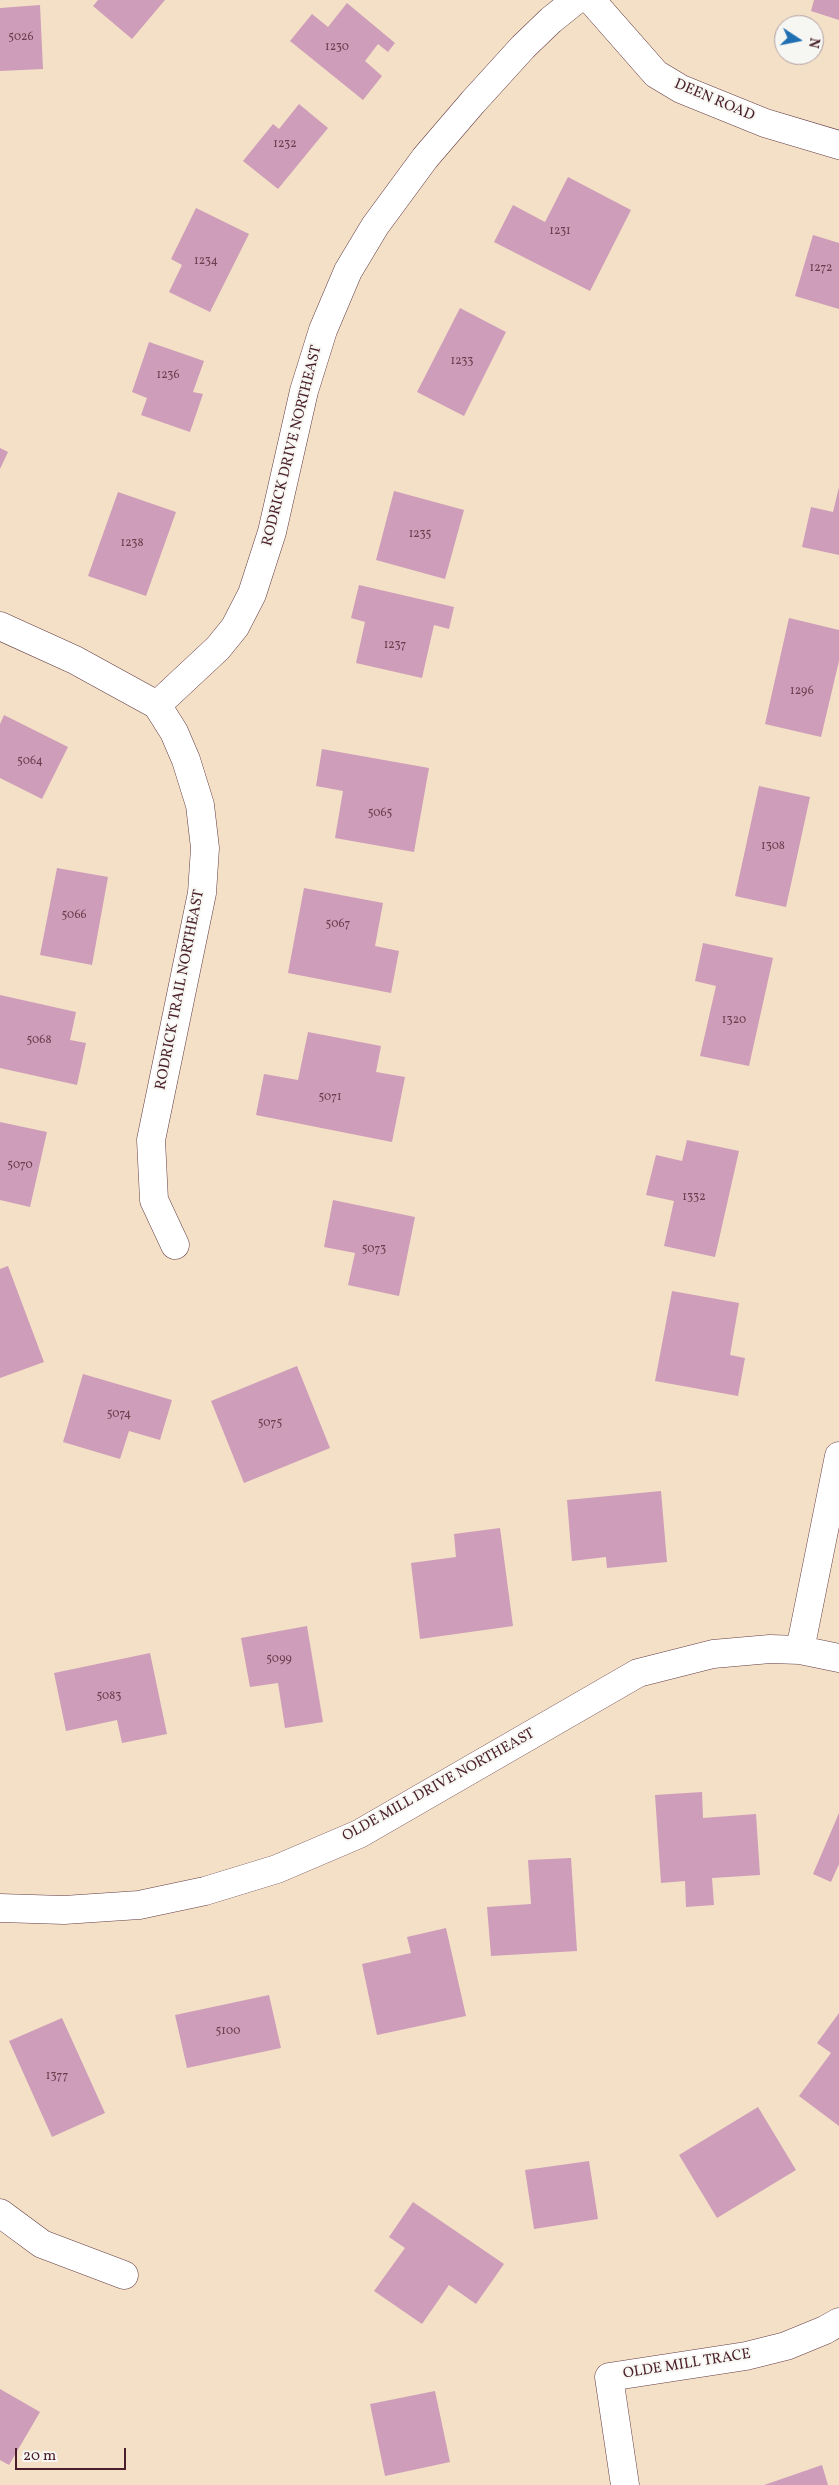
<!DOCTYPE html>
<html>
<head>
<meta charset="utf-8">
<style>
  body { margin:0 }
  #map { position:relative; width:839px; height:2485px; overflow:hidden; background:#f3e0c7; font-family:Vollkorn,serif }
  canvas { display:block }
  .north { position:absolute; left:774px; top:15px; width:50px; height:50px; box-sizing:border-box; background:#f6f6f2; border:1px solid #b1a0a2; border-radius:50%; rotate:101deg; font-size:14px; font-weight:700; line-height:20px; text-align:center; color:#4a1f2b }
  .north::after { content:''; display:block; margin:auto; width:18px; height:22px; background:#1f6fb2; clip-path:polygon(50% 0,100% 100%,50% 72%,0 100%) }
  .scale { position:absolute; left:15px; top:2448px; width:111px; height:22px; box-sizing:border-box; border:2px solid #4a1f2b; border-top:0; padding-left:6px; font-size:15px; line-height:18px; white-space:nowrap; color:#4a1f2b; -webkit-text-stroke:4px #f6f6f2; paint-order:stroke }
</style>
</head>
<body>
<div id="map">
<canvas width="839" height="2485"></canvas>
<div class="north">N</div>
<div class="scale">20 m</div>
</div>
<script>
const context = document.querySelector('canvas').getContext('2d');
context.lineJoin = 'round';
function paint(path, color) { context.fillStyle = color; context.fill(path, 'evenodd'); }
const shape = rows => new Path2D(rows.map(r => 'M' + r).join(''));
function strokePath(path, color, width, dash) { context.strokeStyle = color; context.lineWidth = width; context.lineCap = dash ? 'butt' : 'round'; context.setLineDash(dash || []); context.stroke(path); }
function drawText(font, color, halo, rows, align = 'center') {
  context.font = font + ' Vollkorn,serif'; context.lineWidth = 4; context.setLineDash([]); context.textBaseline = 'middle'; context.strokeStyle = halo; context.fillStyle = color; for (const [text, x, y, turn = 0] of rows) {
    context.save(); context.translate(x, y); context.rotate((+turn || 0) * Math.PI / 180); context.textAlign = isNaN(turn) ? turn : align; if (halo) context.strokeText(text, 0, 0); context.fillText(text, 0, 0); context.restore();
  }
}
paint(shape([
  [98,0,165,0,132,39,93,6],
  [814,0,839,0,839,20,811,11],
  [347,3,395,43,388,52,378,44,365,61,382,76,363,100,290,41,312,14,328,27],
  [40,5,43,69,0,71,0,8],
  [299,104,328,128,278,189,243,161,273,124,279,129],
  [568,177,631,210,590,291,494,242,513,205,545,222],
  [196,208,249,234,210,312,169,292,182,265,171,259],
  [813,235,839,243,839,309,795,296],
  [460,308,506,332,464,416,417,392],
  [149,342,204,361,193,392,203,394,190,432,141,415,147,398,132,392],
  [0,448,8,452,0,469],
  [839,487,839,555,802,547,811,507,833,512],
  [394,491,464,510,445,579,376,560],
  [118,492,176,512,146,596,88,576],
  [359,585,454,607,449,629,434,625,422,678,356,663,365,622,351,618],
  [789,618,839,630,839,661,821,737,765,724],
  [4,715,68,747,42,799,0,778,0,724],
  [322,749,429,768,414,852,335,838,343,791,316,786],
  [759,786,810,797,786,907,735,896],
  [57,868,108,877,92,965,40,955],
  [304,888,383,903,375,946,399,951,391,993,288,973],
  [703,943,773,958,749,1066,700,1056,716,986,695,981],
  [0,995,76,1012,70,1040,86,1043,77,1085,0,1068],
  [308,1032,381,1046,376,1072,405,1077,392,1142,256,1115,264,1074,298,1080],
  [0,1122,47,1132,30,1207,0,1200],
  [687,1140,739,1151,715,1257,664,1246,674,1201,646,1195,656,1155,682,1161],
  [333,1200,415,1217,399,1296,348,1285,355,1253,324,1247],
  [8,1266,44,1362,0,1378,0,1269],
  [672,1291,739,1303,730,1355,745,1358,738,1396,655,1381],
  [297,1366,330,1448,244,1483,211,1401],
  [83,1374,172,1400,160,1440,129,1431,120,1459,63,1442],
  [661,1491,667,1562,607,1568,606,1557,572,1561,567,1500],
  [500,1528,513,1626,420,1639,411,1563,456,1557,454,1534],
  [307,1626,323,1722,285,1728,278,1683,250,1687,241,1638],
  [150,1653,167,1734,122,1743,117,1720,66,1731,54,1673],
  [702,1792,703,1818,756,1814,760,1875,712,1878,714,1905,686,1907,685,1881,661,1883,655,1795],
  [839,1813,839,1864,831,1882,813,1874],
  [571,1858,577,1951,491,1956,487,1907,531,1904,528,1860],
  [446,1928,466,2016,377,2035,362,1964,411,1953,407,1937],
  [269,1995,281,2048,187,2068,175,2015],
  [839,2013,839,2126,799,2096,831,2053,817,2043],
  [62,2018,105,2113,52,2137,9,2041],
  [758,2107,796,2170,717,2218,679,2155],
  [589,2161,598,2219,534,2229,525,2170],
  [413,2202,504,2264,476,2304,449,2285,422,2324,374,2291,405,2248,389,2237],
  [0,2389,40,2412,9,2465,0,2460],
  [435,2391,450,2462,385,2476,370,2404],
  [822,2465,828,2485,764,2485]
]), '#ce9db9');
const minor = shape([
  [591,0,656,74,681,89,765,123,839,145],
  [0,626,75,660,157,705,174,732,186,760,200,805,205,848,202,893,151,1140,154,1200,175,1245],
  [157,705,218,648,235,627,252,594,272,532,304,391,323,330,348,271,375,226,425,158,473,102,523,47,551,20,576,0],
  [800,1650,839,1456],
  [0,1908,64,1910,139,1905,205,1891,277,1869,359,1834,638,1673,713,1654,770,1649,800,1650,839,1658],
  [0,2213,42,2244,124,2275],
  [625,2485,609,2377,746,2356,786,2346,825,2330,839,2322]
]);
strokePath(minor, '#633c42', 29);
strokePath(minor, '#fff', 28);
drawText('12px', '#6b3e4e', null, [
  ["5026",21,38],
  ["1230",337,48],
  ["1232",285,145],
  ["1231",560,232],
  ["1234",206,262],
  ["1272",821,269],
  ["1233",462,362],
  ["1236",168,376],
  ["1235",420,535],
  ["1238",132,544],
  ["1237",395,646],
  ["1296",802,692],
  ["5064",30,762],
  ["5065",380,814],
  ["1308",773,847],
  ["5066",74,916],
  ["5067",338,925],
  ["1320",734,1021],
  ["5068",39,1041],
  ["5071",330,1098],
  ["5070",20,1166],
  ["1332",694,1198],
  ["5073",374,1250],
  ["5074",119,1415],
  ["5075",270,1424],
  ["5099",279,1660],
  ["5083",109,1697],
  ["5100",228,2032],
  ["1377",57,2077]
]);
drawText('15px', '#4a1f2b', '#f6f6f2', [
  ["DEEN ROAD",714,101,23],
  ["RODRICK DRIVE NORTHEAST",293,446,-76],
  ["RODRICK TRAIL NORTHEAST",181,990,-79],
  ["OLDE MILL DRIVE NORTHEAST",439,1786,-29],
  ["OLDE MILL TRACE",687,2365,-9]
]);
</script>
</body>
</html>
